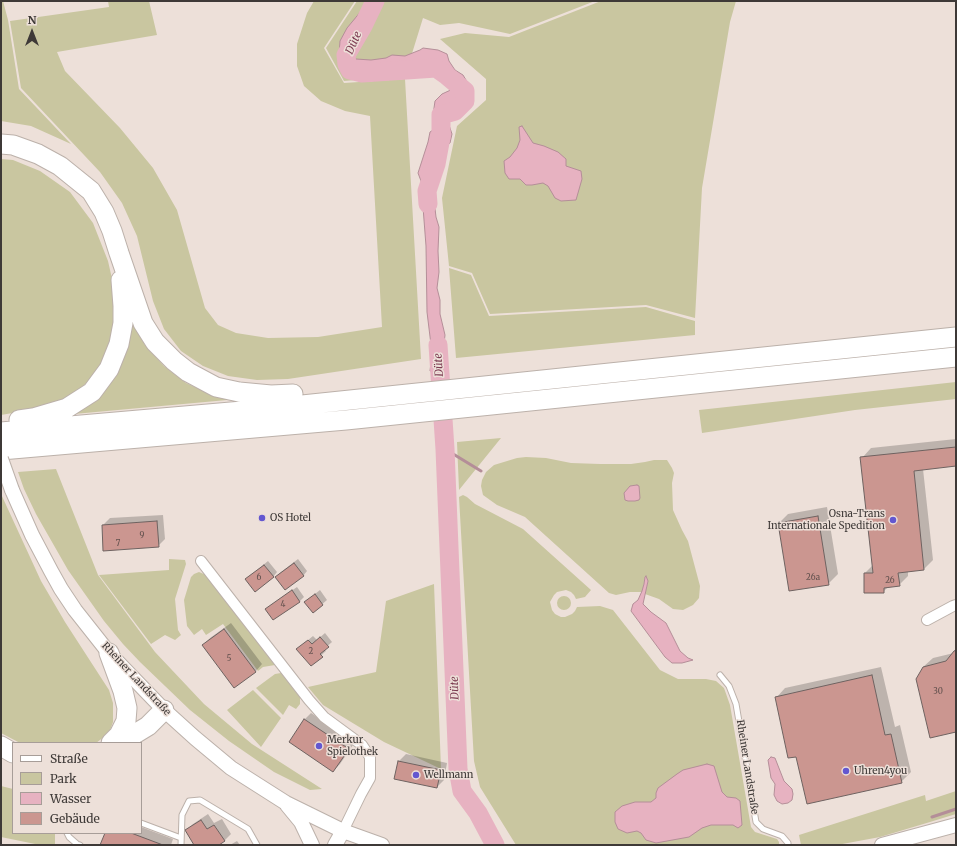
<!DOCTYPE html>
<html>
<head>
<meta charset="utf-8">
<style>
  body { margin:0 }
  #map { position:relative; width:957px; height:846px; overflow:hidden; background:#ede0d9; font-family:Merriweather,serif }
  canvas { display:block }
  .frame { position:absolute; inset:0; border:2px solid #3e3937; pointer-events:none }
  .legend { position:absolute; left:12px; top:742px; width:130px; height:92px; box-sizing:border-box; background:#ede0d9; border:1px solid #a79d98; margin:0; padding:5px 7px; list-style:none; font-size:12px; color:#3e3937 }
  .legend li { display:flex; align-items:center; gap:8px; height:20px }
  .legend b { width:20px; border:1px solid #a79d98 }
  .north { position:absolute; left:12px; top:12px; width:40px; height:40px; -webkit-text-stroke:3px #ede0d9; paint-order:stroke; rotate:0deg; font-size:11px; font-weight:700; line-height:16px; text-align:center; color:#3e3937 }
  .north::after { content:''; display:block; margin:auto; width:14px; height:18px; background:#3e3937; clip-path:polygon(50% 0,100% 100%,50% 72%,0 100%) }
</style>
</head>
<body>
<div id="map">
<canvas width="957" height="846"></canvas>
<div class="frame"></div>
<ul class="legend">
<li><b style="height:5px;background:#fff"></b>Straße</li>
<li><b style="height:11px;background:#c9c6a0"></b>Park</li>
<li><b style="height:11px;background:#e7b2c1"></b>Wasser</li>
<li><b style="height:11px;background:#cb9690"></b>Gebäude</li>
</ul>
<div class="north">N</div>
</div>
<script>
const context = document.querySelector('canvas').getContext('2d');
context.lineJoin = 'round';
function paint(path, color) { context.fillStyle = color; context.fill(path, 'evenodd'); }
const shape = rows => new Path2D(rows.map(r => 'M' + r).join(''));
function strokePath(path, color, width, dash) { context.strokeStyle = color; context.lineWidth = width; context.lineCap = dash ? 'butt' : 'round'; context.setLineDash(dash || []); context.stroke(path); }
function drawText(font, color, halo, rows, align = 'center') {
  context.font = font + ' Merriweather,serif'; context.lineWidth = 3; context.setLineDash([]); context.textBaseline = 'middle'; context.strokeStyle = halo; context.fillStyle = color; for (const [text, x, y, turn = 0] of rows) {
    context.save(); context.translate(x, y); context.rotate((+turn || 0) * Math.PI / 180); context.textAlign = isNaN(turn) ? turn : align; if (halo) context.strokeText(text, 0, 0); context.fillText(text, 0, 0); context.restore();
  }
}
paint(shape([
  [1,1,3,1,8,20,19,89,71,144,31,126,1,121],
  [108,1,149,1,157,35,57,52,65,71,120,128,153,168,177,210,205,308,218,325,236,333,268,338,318,337,382,327,370,116,345,111,321,101,304,86,297,66,297,44,307,13,314,1,355,1,324,48,344,83,405,79,421,359,288,379,257,380,228,376,203,366,181,351,164,329,153,301,137,236,122,203,100,172,21,88,10,21,109,7],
  [357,1,595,1,510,34,459,23,440,25,423,18,405,76,344,81,326,48],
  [601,1,736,1,730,22,702,188,695,318,646,305,490,314,472,273,449,266,442,198,457,126,486,100,486,79,440,39,465,33,509,37],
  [1,159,13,160,40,171,70,192,93,223,108,261,115,292,120,295,107,358,94,377,72,395,55,403,35,409,1,415],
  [449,268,471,275,489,316,646,307,695,321,695,335,456,358],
  [130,317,145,345,164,366,186,383,212,395,238,399,74,414,88,406,99,396],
  [956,382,956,399,855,410,702,433,699,410],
  [501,438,459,490,457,442],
  [526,457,546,458,571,463,600,464,631,464,645,462,654,460,667,460,672,468,674,473,672,483,673,510,682,530,688,541,700,586,699,598,693,605,683,610,673,609,659,599,645,594,648,581,645,578,644,584,642,592,630,592,616,595,609,593,525,517,497,505,483,495,481,486,482,480,486,472,494,465,517,458],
  [56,469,98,575,155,652,204,704,252,744,322,789,310,790,274,772,229,741,190,710,140,662,123,644,104,621,68,570,36,514,24,489,18,472],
  [1,494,41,581,65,622,109,690,113,703,113,722,109,733,96,743,20,743,1,733],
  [463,495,467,497,475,504,523,529,591,590,585,597,576,599,574,595,571,592,566,590,557,592,554,595,550,602,552,610,555,614,561,617,565,617,572,614,575,611,577,607,600,606,613,610,660,670,678,679,706,679,716,681,724,688,730,705,751,827,755,832,777,839,779,842,779,845,516,845,480,787,474,761,459,497],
  [169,559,185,560,186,564,175,599,178,630,181,635,175,640,165,635,151,644,99,575,169,570],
  [199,572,206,575,275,665,263,667,258,671,223,624,206,635,202,629,194,635,187,626,184,600,191,577,194,574],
  [434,584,441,769,384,742,323,705,308,687,376,672,386,601],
  '557 603a7 7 0 1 1 14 0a7 7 0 1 1-14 0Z',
  [281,673,300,697,300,704,296,709,289,705,283,715,256,688,275,674],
  [253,690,281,718,261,747,227,710],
  [1,786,13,789,13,833,55,833,55,845,40,845,1,837],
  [956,791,956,814,930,822,880,837,837,845,801,845,799,835,925,795,926,801]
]), '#c9c6a0');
const water = shape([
  [371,1,381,1,379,9,369,17,358,30,353,37,350,45,349,55,356,59,371,60,386,58,392,55,405,56,420,50,423,48,438,50,447,54,449,61,455,70,463,75,469,85,467,96,462,101,454,102,447,106,445,113,444,120,449,125,452,134,450,143,437,151,430,177,431,193,434,200,436,217,439,227,438,251,439,272,437,288,440,300,440,314,445,335,443,353,444,369,430,371,432,353,427,312,426,246,421,181,418,173,428,142,430,132,433,130,433,115,435,101,442,94,455,88,456,83,440,72,419,65,389,69,369,69,353,68,345,66,339,56,340,41,347,28,362,10,372,3,371,1],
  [522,126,533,143,544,146,558,152,566,159,566,166,581,171,582,179,576,200,561,201,555,198,548,186,543,183,532,185,526,185,520,179,509,179,505,173,504,161,510,157,517,148,520,140,519,127,522,126],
  [637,485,639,486,640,498,639,500,635,501,628,501,625,500,624,493,630,486,637,485],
  [646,576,648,581,643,604,651,612,666,623,680,651,688,658,693,660,682,663,672,663,665,657,631,611,633,604,638,600,642,591,644,584,645,577,646,576],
  [771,757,775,758,784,781,792,789,793,794,792,800,788,803,782,804,777,801,774,795,775,784,771,778,768,760,771,757],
  [707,764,714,766,722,792,727,797,736,798,740,801,742,825,738,828,733,825,711,825,702,828,689,837,656,843,646,840,641,833,637,831,627,833,618,829,615,822,615,812,622,806,635,802,651,802,656,798,656,793,658,788,677,774,683,770,707,764]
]);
paint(water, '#e7b2c1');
strokePath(water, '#b48e98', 1);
paint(shape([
  [956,439,956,465,923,469,933,560,924,569,908,571,908,576,899,585,889,586,883,592,865,573,873,565,862,458,871,448],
  [827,507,838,574,828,584,779,523,788,514],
  [163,515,165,539,158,546,103,525,110,518],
  [298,559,307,571,303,576,276,577,281,572],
  [268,561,277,572,273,577,246,579],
  [297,587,304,597,300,601,274,619,271,605],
  [320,590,327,600,313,612,310,598],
  [231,623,262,664,256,671,234,687,203,645,210,638],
  [325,633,332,642,324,649,326,651,311,665,302,645,313,636,317,640],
  [956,650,956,731,923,667,933,658,954,653],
  [881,667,895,727,900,725,911,772,901,782,796,755,776,698,785,688],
  [311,713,355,742,340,764,333,771,304,720],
  [406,754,447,763,444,780,437,787,395,778,399,761],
  [208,814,214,823,222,819,231,834,224,841,217,845,195,845,186,831,193,824],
  [141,827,173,839,171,845,101,845,106,833,141,833],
  [237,841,240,845,230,845]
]), '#0003');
strokePath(shape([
  [445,449,481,471],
  [932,817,956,809]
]), '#b48e98', 3);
strokePath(shape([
  [375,1,363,26,346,55,347,64,350,70,362,73,436,68,446,75,465,91,465,101,455,111,441,115,441,137,436,164,427,191,428,204],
  [438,345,445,449,458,769,462,791,478,813,495,845]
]), '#e7b2c1', 19);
const building = shape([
  [956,447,956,466,914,471,924,570,898,573,900,586,884,588,884,593,864,593,864,573,873,573,860,457,956,447],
  [818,516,829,585,789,591,778,523,818,516],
  [157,521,159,547,103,551,102,525,157,521],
  [294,563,304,576,285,590,275,577,294,563],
  [264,565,274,577,255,592,245,579,264,565],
  [292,590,300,602,273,620,265,609,292,590],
  [315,594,323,605,313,613,304,602,315,594],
  [224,629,256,672,234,688,202,645,224,629],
  [320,637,329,647,320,654,323,657,311,666,296,649,308,640,312,644,320,637],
  [956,650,956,732,930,738,916,679,923,667,946,661,954,651,956,650],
  [872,675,885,735,891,734,902,783,807,804,796,757,788,758,775,697,872,675],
  [304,719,349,749,333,772,289,742,304,719],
  [398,761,441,770,437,788,394,779,398,761],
  [201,820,207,829,214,825,225,841,219,845,194,845,185,830,201,820],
  [105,833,131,833,163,845,100,845,105,833]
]);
paint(building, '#cb9690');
strokePath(building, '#6e6260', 1);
const lane = shape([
  [720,675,729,686,736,704,756,822,763,829,782,836,788,843,788,845],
  [141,823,181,838],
  [67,833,69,837,77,844,80,845],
  [181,845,182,815,189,801,200,800,248,829,257,845]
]);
const street = shape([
  [201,561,309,700,324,717,362,745,370,757,370,778,361,794,343,831],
  [927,620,953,606,956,605]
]);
const secondary = shape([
  [12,490,32,535,51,571,61,589,75,610,109,653,164,710,195,738,231,768,286,803,343,831,382,845],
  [287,805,301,822,312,845],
  [335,845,343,831],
  [882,845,956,825]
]);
const highway = shape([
  [1,144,13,145,38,154,60,166,91,191,104,212,112,231,119,253,143,323,155,342,174,361,188,372,216,387,239,392,271,395,293,394],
  [19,420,33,418,67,408,92,392,109,369,119,344,123,323,123,306,121,280],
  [1,432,254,410,956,337],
  [1,450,346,420,956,357],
  [109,653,123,691,127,708,126,721,119,735,111,743],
  [120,743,148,726,164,710],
  [1,746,13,753]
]);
strokePath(lane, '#bcb1aa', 7);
strokePath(street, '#bcb1aa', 12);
strokePath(secondary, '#bcb1aa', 16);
strokePath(highway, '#bcb1aa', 21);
strokePath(lane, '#fff', 5);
strokePath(street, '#fff', 10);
strokePath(secondary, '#fff', 14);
strokePath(highway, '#fff', 19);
const secondaryBridge = shape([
  [1,459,12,490]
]);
strokePath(secondaryBridge, '#bcb1aa', 16, []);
strokePath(secondaryBridge, '#fff', 14);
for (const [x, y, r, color] of [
  [262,518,4,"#6357d0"],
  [893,520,4,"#6357d0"],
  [319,746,4,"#6357d0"],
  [846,771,4,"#6357d0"],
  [416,775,4,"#6357d0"]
]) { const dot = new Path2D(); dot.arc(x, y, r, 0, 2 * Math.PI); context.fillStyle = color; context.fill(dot); strokePath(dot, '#ede0d9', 1.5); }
drawText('8px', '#61504d', null, [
  ["9",142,536],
  ["7",118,544],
  ["6",259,578],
  ["26a",813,578],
  ["26",890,581],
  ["4",283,605],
  ["2",311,652],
  ["5",229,659],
  ["30",938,692]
]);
drawText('10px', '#3e3937', '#ede0d9', [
  ["Osna-Trans",885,514,"right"],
  ["Internationale Spedition",885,526,"right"],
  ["OS Hotel",270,518],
  ["Merkur",327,740],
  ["Spielothek",327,752],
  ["Uhren4you",854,771],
  ["Wellmann",424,775]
], 'left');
drawText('10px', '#3e3937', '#ede0d9', [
  ["Rheiner Landstraße",136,679,47],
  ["Rheiner Landstraße",747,767,81]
]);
drawText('italic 11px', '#7c3b51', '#ede0d9', [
  ["Düte",354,43,-66],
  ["Düte",439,365,-94],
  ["Düte",455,688,-92]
]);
</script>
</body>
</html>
